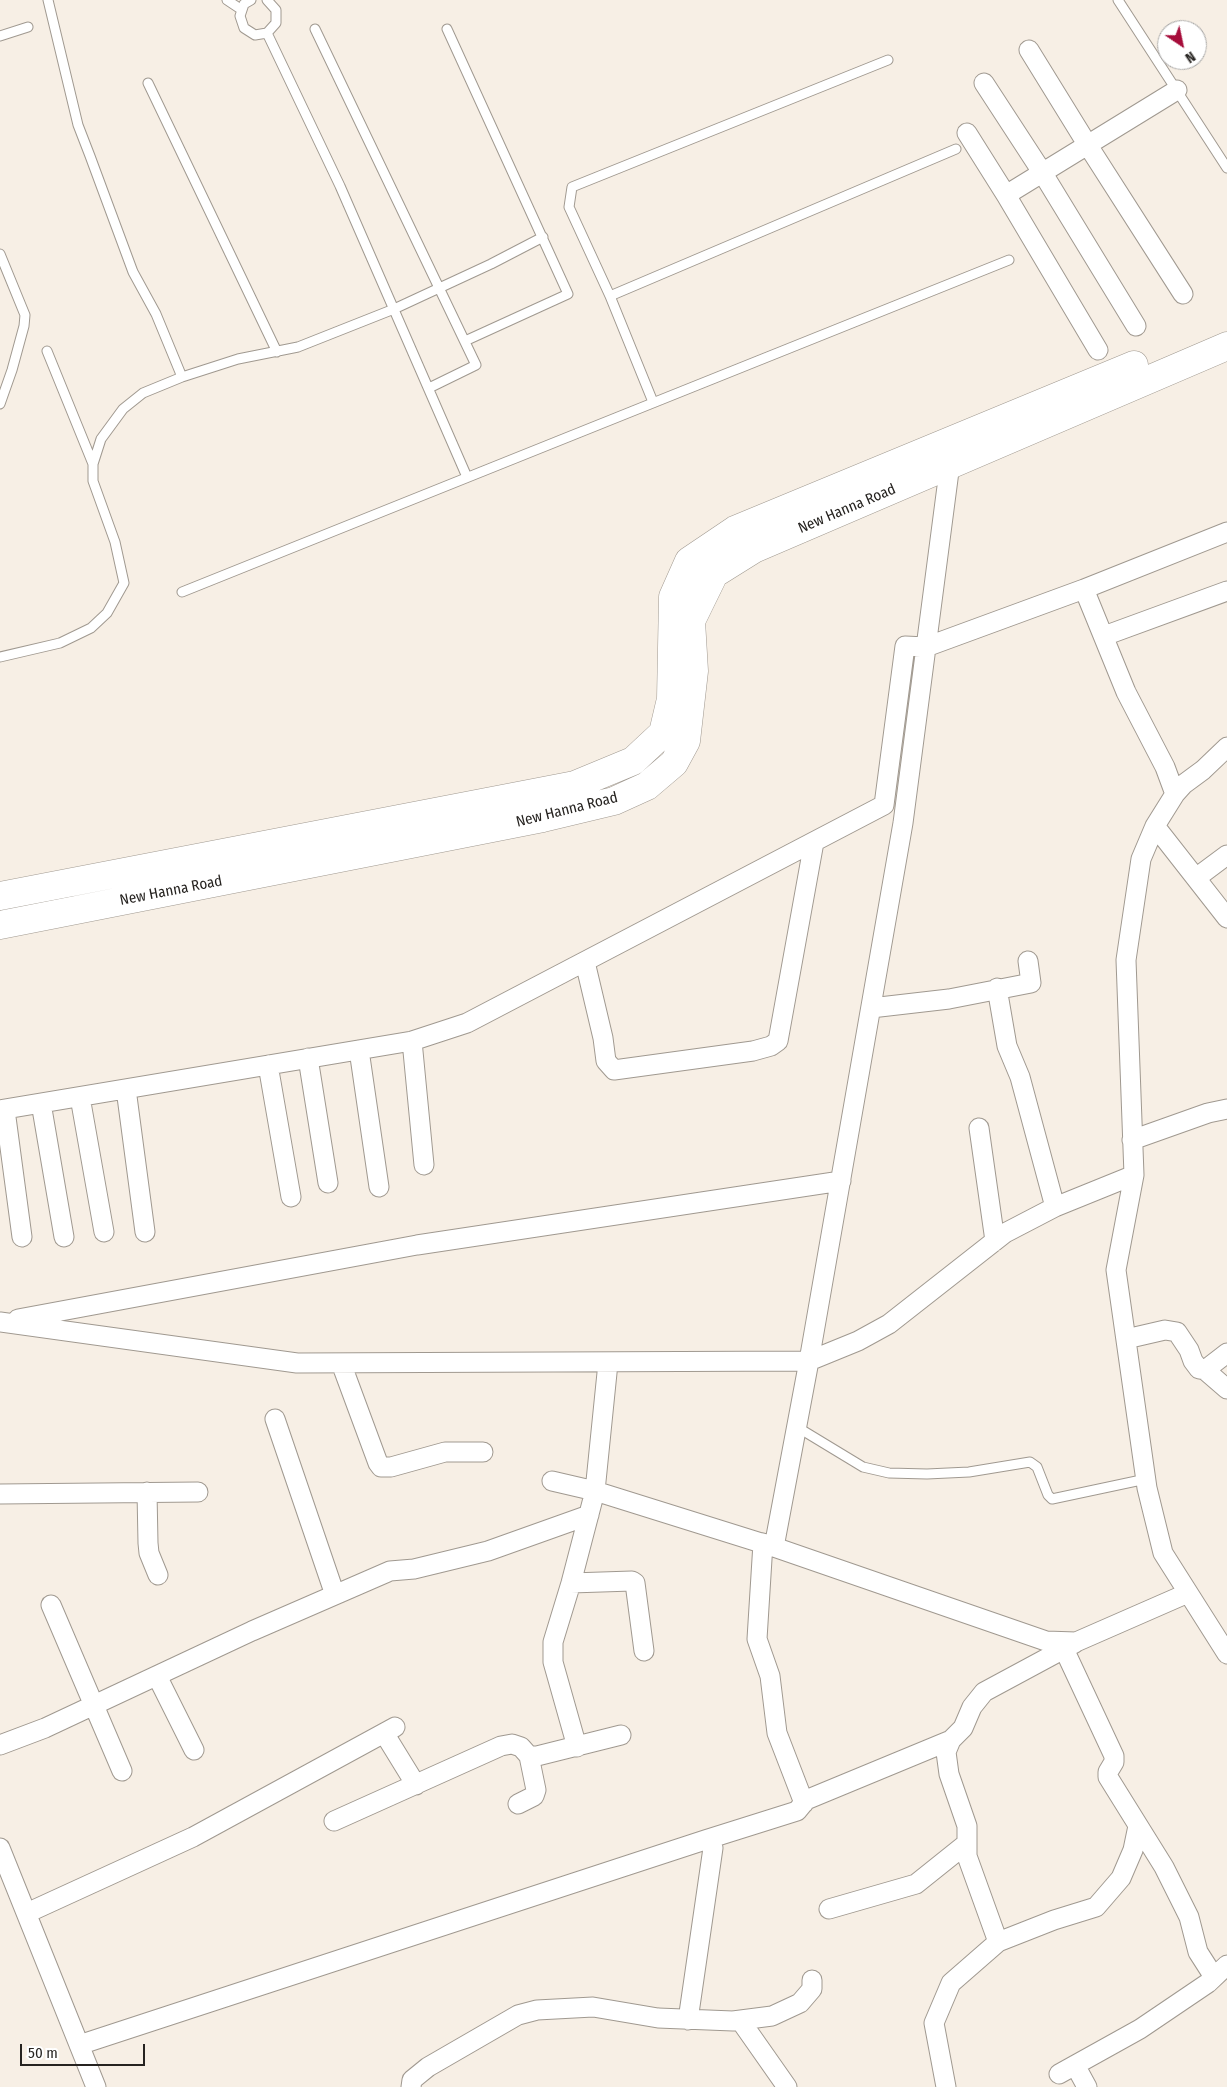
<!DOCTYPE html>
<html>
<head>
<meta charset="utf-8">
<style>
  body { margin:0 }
  #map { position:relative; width:1227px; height:2087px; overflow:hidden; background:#f7efe5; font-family:"Fira Sans Condensed",sans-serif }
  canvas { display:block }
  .north { position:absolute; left:1157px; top:20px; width:50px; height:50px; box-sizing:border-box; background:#fff; border:1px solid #a8a7a6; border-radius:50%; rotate:146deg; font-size:14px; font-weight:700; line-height:20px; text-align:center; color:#262320 }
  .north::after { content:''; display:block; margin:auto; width:18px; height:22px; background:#a60c3a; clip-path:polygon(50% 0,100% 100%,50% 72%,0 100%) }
  .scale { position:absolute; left:20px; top:2044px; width:125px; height:22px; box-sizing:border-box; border:2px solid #262320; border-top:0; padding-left:6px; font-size:15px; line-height:18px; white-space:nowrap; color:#262320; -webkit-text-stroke:4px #fff; paint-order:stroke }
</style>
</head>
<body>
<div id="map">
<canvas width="1227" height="2087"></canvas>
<div class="north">N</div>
<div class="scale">50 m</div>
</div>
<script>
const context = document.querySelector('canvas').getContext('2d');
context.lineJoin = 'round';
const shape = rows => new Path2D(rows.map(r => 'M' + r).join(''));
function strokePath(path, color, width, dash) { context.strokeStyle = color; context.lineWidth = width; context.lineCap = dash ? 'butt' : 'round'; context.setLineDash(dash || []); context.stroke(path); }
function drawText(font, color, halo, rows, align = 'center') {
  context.font = font + ' "Fira Sans Condensed",sans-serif'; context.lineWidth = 4; context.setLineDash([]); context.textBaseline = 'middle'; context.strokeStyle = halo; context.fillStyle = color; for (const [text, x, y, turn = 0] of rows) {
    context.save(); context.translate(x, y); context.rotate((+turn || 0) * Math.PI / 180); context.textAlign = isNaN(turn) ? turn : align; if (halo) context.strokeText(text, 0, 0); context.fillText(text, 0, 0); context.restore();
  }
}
const lane = shape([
  [48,0,78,125,90,156,133,272,156,314,182,377],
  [227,0,242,10],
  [251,0,244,4,240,16,244,28,255,35,267,33,276,23,276,10,267,0],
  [1118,0,1227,168],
  [315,29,476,365,429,388],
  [447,29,568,294,465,341],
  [267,33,340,186,467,477],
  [0,36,28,27],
  [148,83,277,352],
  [0,254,25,315,24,326,12,370,0,404],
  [610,296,956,149],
  [47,351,93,464],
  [653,402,610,296,569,207,572,187,888,60],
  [182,592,1009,260],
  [0,657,60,643,91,628,107,613,124,583,115,542,93,481,93,464,101,439,123,409,143,393,182,377,238,359,298,347,394,309,491,264,543,237],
  [797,1427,863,1467,889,1473,927,1474,969,1472,1030,1462,1037,1467,1048,1495,1052,1499,1146,1479]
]);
const street = shape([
  [1029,50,1087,144,1183,294],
  [984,83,1042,172,1136,326],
  [967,133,1006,195,1098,350],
  [1006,195,1177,90],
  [1084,589,1126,692,1165,767,1175,794],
  [1104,636,1227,591],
  [1227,747,1203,770,1184,784,1175,794,1155,826,1141,859,1126,960,1134,1175,1116,1270,1147,1488,1163,1553,1227,1654],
  [1155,826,1227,918],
  [1196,878,1227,855],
  [585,962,603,1038,606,1061,614,1070,753,1051,771,1046,778,1041,814,842],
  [997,988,1007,1046,1020,1077,1055,1207],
  [871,1008,949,999,1031,983,1028,961],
  [412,1041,424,1165],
  [359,1050,379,1187],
  [308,1058,328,1183],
  [268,1065,291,1197],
  [126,1089,145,1232],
  [80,1097,104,1232],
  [41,1103,64,1237],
  [0,1110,412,1041,467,1023,884,805,905,646,926,647,1084,589,1227,532],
  [5,1110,22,1237],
  [979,1128,995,1241],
  [1132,1140,1208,1113,1227,1109],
  [18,1319,417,1245,841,1181],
  [0,1322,297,1363,809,1361,903,823,951,456],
  [1126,1339,1165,1330,1177,1332,1189,1350,1193,1361,1199,1369,1205,1370,1227,1353],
  [341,1363,378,1463,381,1467,391,1467,445,1452,483,1452],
  [1205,1370,1227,1389],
  [275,1419,335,1595],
  [552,1481,595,1491,774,1547,1046,1641,1076,1642,1188,1593],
  [147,1492,148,1543,149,1553,158,1575],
  [0,1494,198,1492],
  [763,1543,757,1639,770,1676,777,1733,804,1803],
  [774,1547,809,1361,858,1341,889,1324,1005,1233,1055,1207,1134,1175],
  [571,1583,632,1581,635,1583,644,1651],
  [51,1605,122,1771],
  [1064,1649,1114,1756,1114,1762,1108,1772,1108,1777,1164,1867,1189,1917,1198,1952,1214,1977],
  [157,1676,194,1750],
  [384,1733,416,1785],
  [0,1745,45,1728,252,1631,390,1571,414,1569,488,1551,589,1515],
  [577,1747,553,1662,553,1642,571,1583,595,1491,608,1363],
  [518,1804,534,1796,536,1790,529,1756],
  [334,1821,501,1746,512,1744,521,1747,529,1756,537,1756,621,1735],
  [708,1839,797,1811,806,1800,951,1740],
  [0,1848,96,2087],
  [829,1909,916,1884,966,1844],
  [27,1913,193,1837,395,1727],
  [998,1942,967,1856,967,1826,949,1774,946,1752,951,1740,963,1728,972,1707,984,1692,1075,1643],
  [740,2020,787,2087],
  [79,2045,708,1839,712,1843,713,1848,688,2020],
  [1075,2065,1087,2087],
  [1059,2074,1140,2029,1208,1983,1227,1965],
  [411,2087,412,2080,428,2067,518,2015,537,2010,593,2007,658,2018,733,2021,772,2016,800,2003,812,1989,812,1980],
  [946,2087,934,2023,951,1983,998,1942,1054,1920,1096,1907,1121,1878,1133,1850,1138,1826]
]);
const primary = shape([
  [0,896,575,785,633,761,663,733,671,699,673,597,689,561,735,530,1134,365],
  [0,925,543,818,614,801,647,786,674,763,686,741,694,671,691,621,714,574,754,549,1227,346]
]);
strokePath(lane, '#a09990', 11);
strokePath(street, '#a09990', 21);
strokePath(primary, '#a09990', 29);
strokePath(lane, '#fff', 9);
strokePath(street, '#fff', 19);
strokePath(primary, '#fff', 28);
drawText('15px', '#262320', '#fff', [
  ["New Hanna Road",847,509,-23],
  ["New Hanna Road",567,810,-14],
  ["New Hanna Road",171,891,-11]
]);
</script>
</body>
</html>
